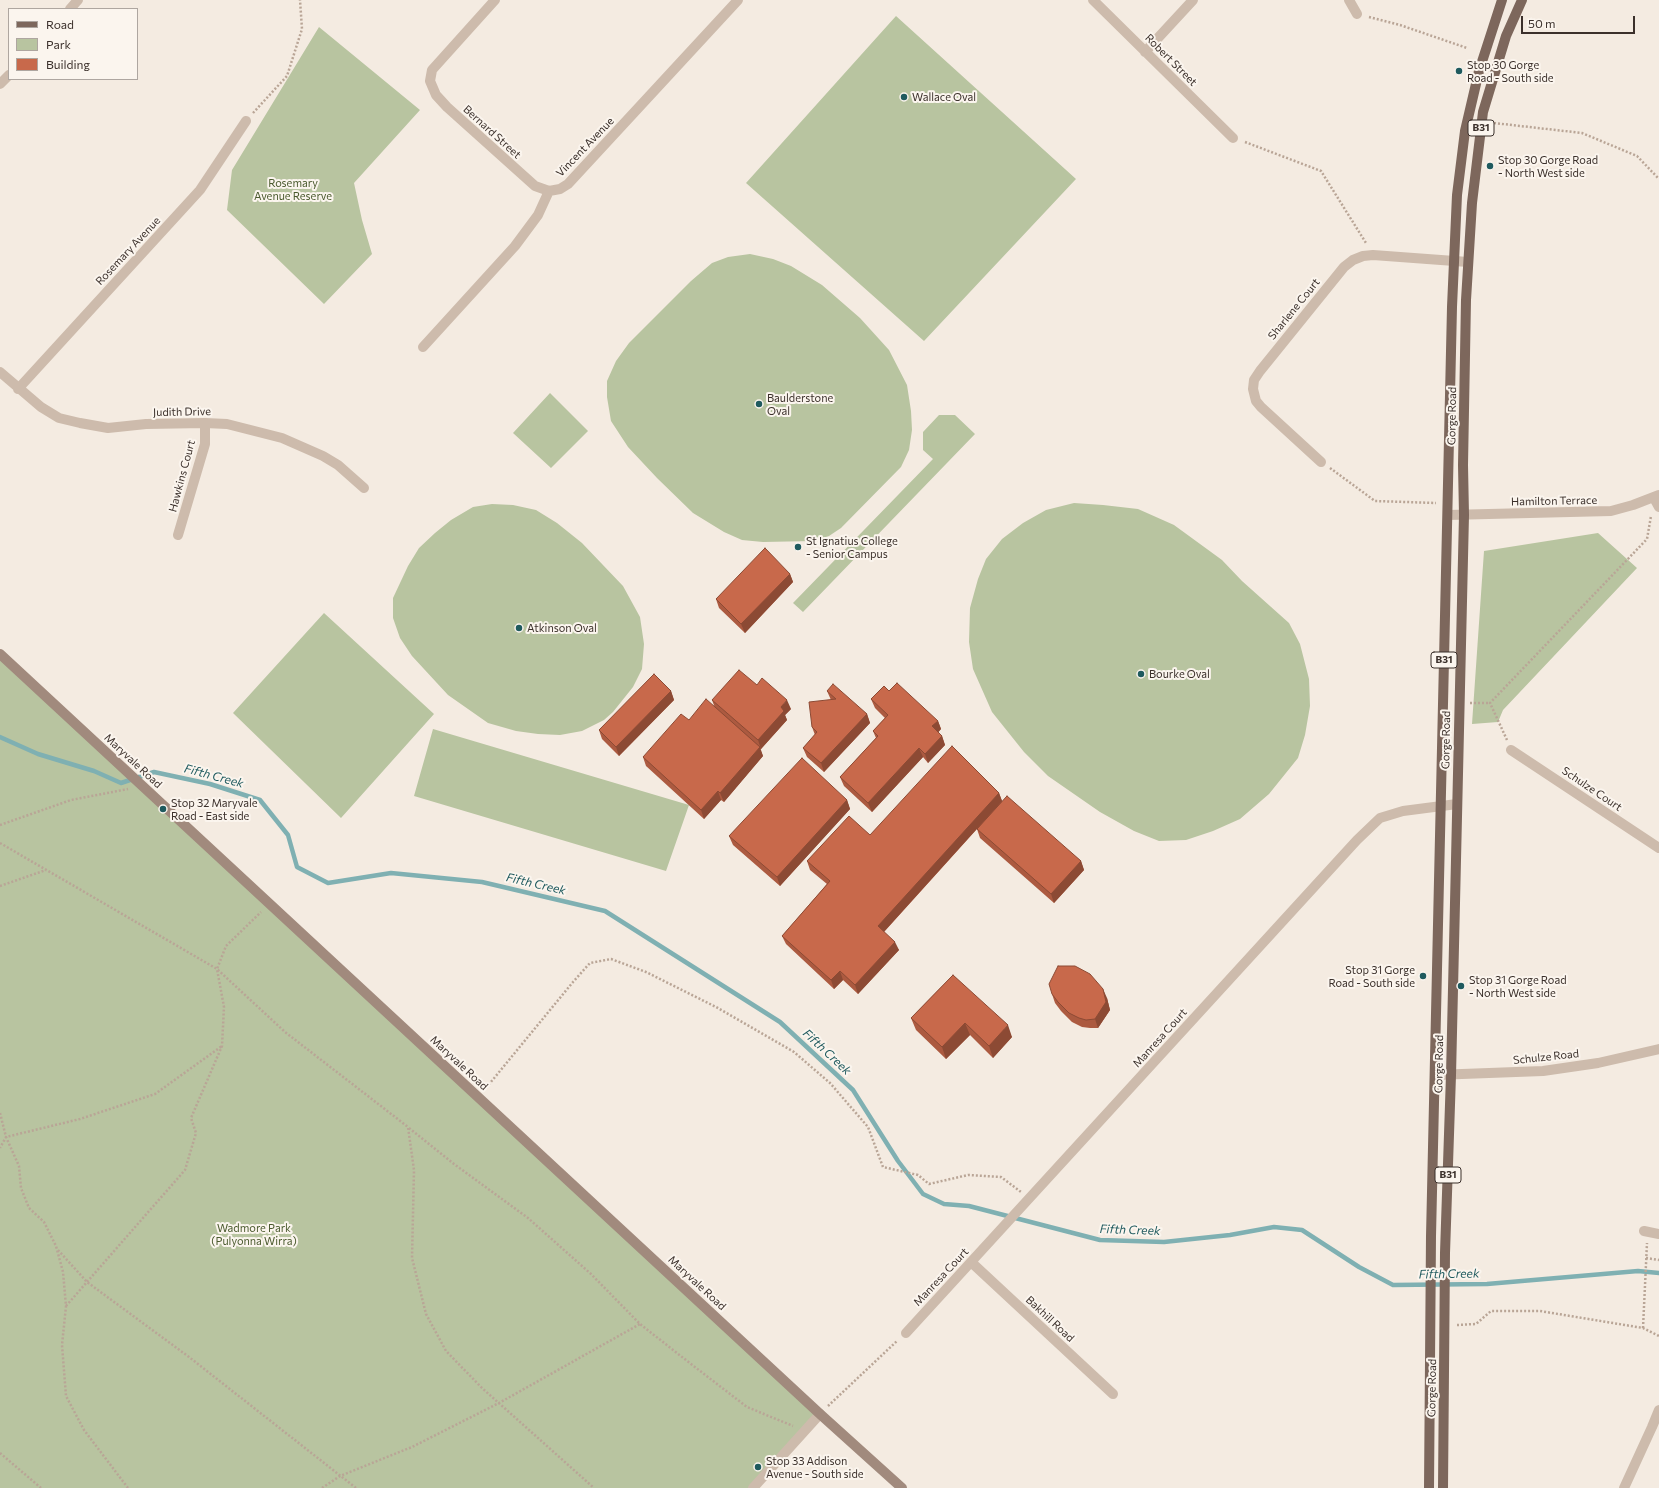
<!DOCTYPE html>
<html>
<head>
<meta charset="utf-8">
<style>
  body { margin:0 }
  #map { position:relative; width:1659px; height:1488px; overflow:hidden; background:#f4ebe1; font-family:Commissioner,sans-serif }
  canvas { display:block }
  .legend { position:absolute; left:8px; top:8px; width:130px; height:72px; box-sizing:border-box; background:#fbf5ee; border:1px solid #aea6a0; margin:0; padding:5px 7px; list-style:none; font-size:12px; color:#3b302b }
  .legend li { display:flex; align-items:center; gap:8px; height:20px }
  .legend b { width:20px; border:1px solid #aea6a0 }
  .scale { position:absolute; left:1521px; top:16px; width:114px; height:18px; box-sizing:border-box; border:2px solid #3b302b; border-top:0; padding-left:5px; font-size:12px; line-height:14px; white-space:nowrap; color:#3b302b; -webkit-text-stroke:3px #fbf5ee; paint-order:stroke }
</style>
</head>
<body>
<div id="map">
<canvas width="1659" height="1488"></canvas>
<ul class="legend">
<li><b style="height:5px;background:#7d675c"></b>Road</li>
<li><b style="height:11px;background:#b8c4a0"></b>Park</li>
<li><b style="height:11px;background:#c8694b"></b>Building</li>
</ul>
<div class="scale">50 m</div>
</div>
<script>
const context = document.querySelector('canvas').getContext('2d');
context.lineJoin = 'round';
function paint(path, color) { context.fillStyle = color; context.fill(path, 'evenodd'); }
const shape = rows => new Path2D(rows.map(r => 'M' + r).join(''));
function strokePath(path, color, width, dash) { context.strokeStyle = color; context.lineWidth = width; context.lineCap = dash ? 'butt' : 'round'; context.setLineDash(dash || []); context.stroke(path); }
function drawText(font, color, halo, rows, align = 'center') {
  context.font = font + ' Commissioner,sans-serif'; context.lineWidth = 4; context.setLineDash([]); context.textBaseline = 'middle'; context.strokeStyle = halo; context.fillStyle = color; for (const [text, x, y, turn = 0] of rows) {
    context.save(); context.translate(x, y); context.rotate((+turn || 0) * Math.PI / 180); context.textAlign = isNaN(turn) ? turn : align; if (halo) context.strokeText(text, 0, 0); context.fillText(text, 0, 0); context.restore();
  }
}
paint(shape([
  [896,16,1076,179,924,341,746,183],
  [319,27,420,110,354,183,362,220,372,254,324,304,227,210,232,170],
  [750,254,773,259,791,266,822,285,860,318,889,350,907,385,911,411,912,430,909,450,901,467,841,528,829,536,813,541,763,542,742,540,724,532,693,513,657,478,628,447,611,421,607,397,607,381,616,361,629,343,691,281,712,263,728,257],
  [550,393,588,431,551,468,513,433],
  [939,415,955,415,975,434,803,612,793,603,933,459,923,450,923,432],
  [1074,503,1103,505,1138,509,1174,525,1222,560,1242,581,1289,623,1300,644,1309,679,1310,706,1305,735,1298,758,1269,794,1240,819,1213,831,1186,840,1159,841,1134,831,1100,812,1048,776,1024,752,992,712,973,669,969,642,970,608,978,579,986,559,1002,539,1023,523,1046,510],
  [492,504,513,505,536,510,557,523,582,543,623,586,640,617,644,644,642,669,633,687,613,712,604,720,582,731,560,735,538,734,516,731,488,723,448,695,412,656,400,638,393,618,393,598,408,566,419,548,435,533,451,520,473,507],
  [1598,533,1637,568,1503,710,1498,722,1472,724,1484,551],
  [324,613,434,714,341,818,233,713],
  [0,654,820,1414,753,1488,0,1488],
  [433,729,689,805,666,871,414,796]
]), '#b8c4a0');
strokePath(shape([
  [0,737,38,754,94,771,121,783,154,772,210,784,260,800,288,835,297,867,328,883,391,873,482,882,605,911,780,1022,853,1090,898,1161,923,1194,944,1204,969,1206,1100,1240,1164,1242,1230,1235,1274,1227,1302,1230,1359,1267,1393,1285,1487,1284,1638,1271,1659,1273]
]), '#7fb0b2', 4.5);
strokePath(shape([
  [1369,17,1400,25,1467,48],
  [253,113,287,76,302,29,300,0],
  [1494,123,1582,133,1637,156,1659,179],
  [1245,142,1321,171,1366,243],
  [1330,468,1375,501,1436,503],
  [1470,703,1490,703],
  [1507,740,1490,703,1647,539,1651,516],
  [0,825,71,800,128,789],
  [0,843,217,969,285,1032,408,1127,414,1170,412,1258,426,1314,446,1351,482,1388,594,1488],
  [0,886,46,870],
  [486,1088,573,982,590,963,611,959,646,972,716,1007,794,1052,830,1083,868,1127,883,1167,918,1175,929,1184,968,1175,1001,1177,1021,1192],
  [0,1113,6,1137,0,1148],
  [409,1128,454,1164,528,1218,591,1274,640,1324,691,1364,747,1407,793,1426],
  [58,1250,87,1282,189,1357,356,1488],
  [1646,1258,1659,1260],
  [66,1306,185,1170,196,1133,191,1118,222,1046,224,1007,217,969,226,946,261,912],
  [1457,1325,1476,1324,1491,1311,1540,1311,1643,1328,1659,1336],
  [1643,1328,1647,1243],
  [828,1406,897,1341],
  [0,1453,41,1488],
  [128,1488,84,1430,66,1396,62,1345,66,1306,63,1272,56,1246,44,1222,29,1208,21,1188,19,1166,6,1137,80,1119,155,1094,222,1046],
  [322,1488,340,1476,412,1447,499,1403,640,1324]
]), '#b9a596', 2.5, [2, 2]);
strokePath(shape([
  [495,0,432,70,430,81,436,95,447,107,535,186,549,191],
  [1093,0,1233,138],
  [1349,0,1357,14],
  [70,9,78,0],
  [1145,52,1193,0],
  [0,84,9,75],
  [423,347,515,246,538,215,549,191,560,189,568,184,738,0],
  [0,372,41,407,59,418,80,423,108,428,146,424,205,423,227,424,282,438,323,456,338,465,364,488],
  [18,389,200,190,246,121],
  [1321,462,1261,407,1256,401,1253,389,1254,380,1260,371,1344,267,1353,260,1363,256,1373,255,1468,262],
  [1654,498,1659,507],
  [1448,515,1611,511,1633,505,1659,495],
  [178,535,205,444,205,423],
  [1511,750,1659,848],
  [1435,1075,1543,1071,1598,1063,1659,1049],
  [1644,1231,1659,1234],
  [971,1262,1113,1394],
  [906,1333,1357,840,1380,818,1403,811,1457,804],
  [753,1488,820,1414],
  [1624,1488,1652,1427,1659,1410]
]), '#cdbbac', 10);
strokePath(shape([
  [0,654,820,1414,902,1488]
]), '#a18a7d', 10);
strokePath(shape([
  [1429,1488,1431,1236,1439,880,1452,307,1457,195,1465,131,1479,71,1502,0],
  [1443,1488,1445,1253,1451,1075,1464,515,1463,465,1466,300,1472,203,1483,112,1506,36,1522,0]
]), '#7d675c', 10);
paint(shape([
  [790,574,793,582,745,633,719,608,716,599],
  [757,685,791,709,785,715,787,720,761,749,760,749,763,756,724,802,721,800,704,819,646,766,643,757,689,720,715,708,712,700],
  [671,691,674,700,619,756,602,739,599,730],
  [827,691,867,714,870,723,824,772,807,757,803,748,815,735,812,727,831,700],
  [889,691,938,721,941,729,938,732,942,736,945,745,928,763,923,757,872,812,844,786,840,777,876,738,873,731,885,718,875,708,871,699],
  [999,793,1002,801,1081,861,1084,870,1054,903,980,838,977,829,884,932,899,950,858,994,843,980,834,989,786,944,782,936,827,884,810,870,807,861,870,835],
  [847,800,850,809,780,886,733,845,729,836],
  [953,975,1012,1037,993,1058,970,1035,946,1059,916,1030,911,1018],
  [1052,994,1107,998,1110,1010,1098,1028,1090,1028,1082,1027,1072,1022,1061,1011,1055,1003]
]), '#ac5a40');
paint(shape([
  [790,574,793,582,745,633,741,624],
  [671,691,674,700,619,756,616,747],
  [787,700,791,709,785,715,787,720,761,749,758,740,781,707],
  [867,714,870,723,824,772,821,763],
  [938,721,941,729,936,735,932,726],
  [942,736,945,745,928,763,925,754],
  [760,747,763,756,724,802,720,793],
  [919,748,923,757,872,812,868,803],
  [718,791,721,800,704,819,701,810],
  [999,793,1002,801,881,935,878,926],
  [847,800,850,809,780,886,777,877],
  [1081,861,1084,870,1054,903,1051,894],
  [895,942,899,950,858,994,855,985],
  [840,971,843,980,834,989,831,980],
  [1103,989,1107,998,1110,1010,1098,1028,1095,1019],
  [965,1023,970,1035,946,1059,942,1047],
  [1008,1025,1012,1037,993,1058,989,1046]
]), '#8c4a34');
const building = shape([
  [765,548,790,574,741,624,716,599,765,548],
  [739,670,757,685,762,678,787,700,781,707,784,711,758,740,712,700,739,670],
  [654,674,671,691,616,747,599,730,654,674],
  [897,683,938,721,932,726,942,736,925,754,919,748,868,803,840,777,878,736,873,731,888,715,871,699,884,686,889,691,897,683],
  [833,684,867,714,821,763,803,748,817,732,812,727,809,702,836,699,827,691,833,684],
  [706,699,760,747,720,793,718,791,701,810,643,757,681,714,689,720,706,699],
  [952,746,999,793,878,926,895,942,855,985,840,971,831,980,782,936,830,881,807,861,849,816,870,835,952,746],
  [802,758,847,800,777,877,729,836,802,758],
  [1007,796,1081,861,1051,894,977,829,1007,796],
  [1058,966,1075,966,1090,974,1103,989,1106,1002,1095,1019,1086,1020,1079,1018,1069,1013,1058,1002,1052,994,1049,984,1058,966],
  [953,975,1008,1025,989,1046,965,1023,942,1047,911,1018,953,975]
]);
paint(building, '#c8694b');
strokePath(building, '#8c4a34', 1);
for (const [x, y, r, color] of [
  [1459,71,4,"#1f5a5e"],
  [904,97,4,"#1f5a5e"],
  [1490,166,4,"#1f5a5e"],
  [759,404,4,"#1f5a5e"],
  [798,547,4,"#1f5a5e"],
  [519,628,4,"#1f5a5e"],
  [1141,674,4,"#1f5a5e"],
  [163,809,4,"#1f5a5e"],
  [1423,976,4,"#1f5a5e"],
  [1461,986,4,"#1f5a5e"],
  [758,1467,4,"#1f5a5e"]
]) { const dot = new Path2D(); dot.arc(x, y, r, 0, 2 * Math.PI); context.fillStyle = color; context.fill(dot); strokePath(dot, '#fbf5ee', 1.5); }
for (const [x, y, w] of [
  [1481,128,26],
  [1444,660,26],
  [1448,1175,26]
]) { const box = new Path2D(); box.roundRect(x - w / 2, y - 8, w, 16, 3); context.fillStyle = '#fbf5ee'; context.fill(box); strokePath(box, '#3b302b', 1); }
drawText('bold 10px', '#3b302b', null, [
  ["B31",1481,128],
  ["B31",1444,660],
  ["B31",1448,1175]
]);
drawText('11px', '#3b302b', '#fbf5ee', [
  ["Robert Street",1171,60,45],
  ["Bernard Street",492,132,42],
  ["Vincent Avenue",585,147,-46],
  ["Rosemary Avenue",128,251,-47],
  ["Sharlene Court",1294,309,-51],
  ["Judith Drive",182,412,-1],
  ["Gorge Road",1452,416,-89],
  ["Hawkins Court",182,476,-75],
  ["Hamilton Terrace",1554,501,-1],
  ["Gorge Road",1446,740,-89],
  ["Maryvale Road",133,761,43],
  ["Schulze Court",1592,789,34],
  ["Manresa Court",1160,1038,-48],
  ["Schulze Road",1546,1057,-6],
  ["Maryvale Road",459,1063,43],
  ["Gorge Road",1439,1064,-89],
  ["Manresa Court",941,1277,-47],
  ["Maryvale Road",697,1283,43],
  ["Bakhill Road",1050,1319,43],
  ["Gorge Road",1432,1388,-89]
]);
drawText('11px', '#3b302b', '#fbf5ee', [
  ["Stop 30 Gorge",1467,65],
  ["Road - South side",1467,78],
  ["Wallace Oval",912,97],
  ["Stop 30 Gorge Road",1498,160],
  ["- North West side",1498,173],
  ["Baulderstone",767,398],
  ["Oval",767,411],
  ["St Ignatius College",806,541],
  ["- Senior Campus",806,554],
  ["Atkinson Oval",527,628],
  ["Bourke Oval",1149,674],
  ["Stop 32 Maryvale",171,803],
  ["Road - East side",171,816],
  ["Stop 31 Gorge",1415,970,"right"],
  ["Road - South side",1415,983,"right"],
  ["Stop 31 Gorge Road",1469,980],
  ["- North West side",1469,993],
  ["Stop 33 Addison",766,1461],
  ["Avenue - South side",766,1474]
], 'left');
drawText('11px', '#4a5a2e', '#fbf5ee', [
  ["Rosemary",293,183],
  ["Avenue Reserve",293,196],
  ["Wadmore Park",254,1228],
  ["(Pulyonna Wirra)",254,1241]
]);
drawText('italic 12px', '#1f5a5e', '#fbf5ee', [
  ["Fifth Creek",214,776,15],
  ["Fifth Creek",536,884,13],
  ["Fifth Creek",827,1052,43],
  ["Fifth Creek",1130,1230,2],
  ["Fifth Creek",1449,1274,-1]
]);
</script>
</body>
</html>
